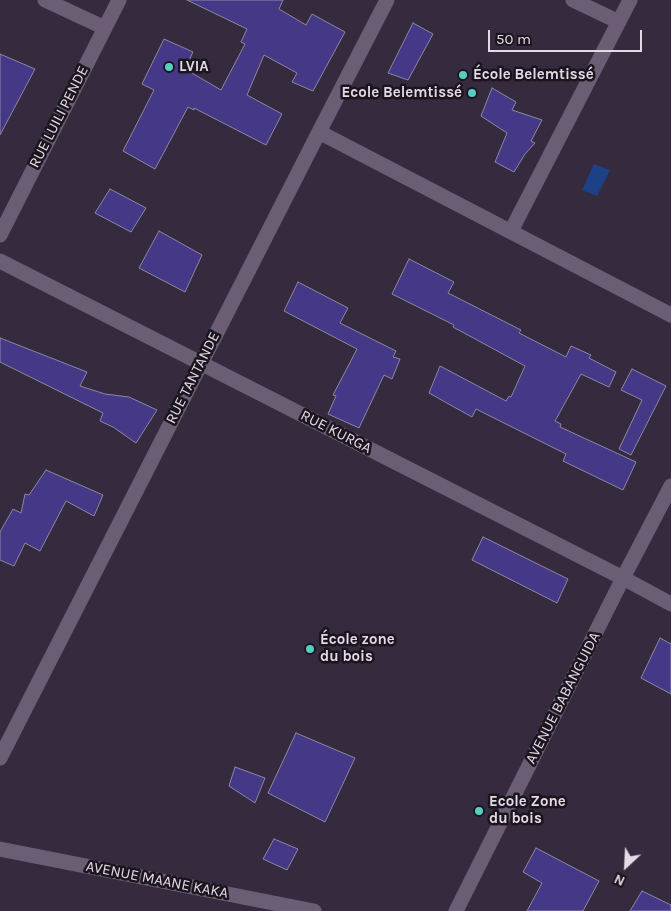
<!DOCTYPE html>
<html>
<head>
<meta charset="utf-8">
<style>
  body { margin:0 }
  #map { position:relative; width:671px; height:911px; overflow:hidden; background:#362a3e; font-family:Karla,sans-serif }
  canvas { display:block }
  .north { position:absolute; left:601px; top:841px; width:50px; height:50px; -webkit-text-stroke:4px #1b151e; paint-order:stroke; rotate:205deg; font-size:14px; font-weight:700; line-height:20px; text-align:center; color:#e2dae7 }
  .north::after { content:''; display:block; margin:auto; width:18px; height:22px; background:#e2dae7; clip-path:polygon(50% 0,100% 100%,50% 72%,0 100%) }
  .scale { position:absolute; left:488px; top:30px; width:154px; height:22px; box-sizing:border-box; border:2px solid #e2dae7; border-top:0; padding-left:6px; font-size:15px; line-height:18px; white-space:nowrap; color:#e2dae7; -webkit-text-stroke:4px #1b151e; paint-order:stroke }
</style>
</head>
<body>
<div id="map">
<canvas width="671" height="911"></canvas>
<div class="north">N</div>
<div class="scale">50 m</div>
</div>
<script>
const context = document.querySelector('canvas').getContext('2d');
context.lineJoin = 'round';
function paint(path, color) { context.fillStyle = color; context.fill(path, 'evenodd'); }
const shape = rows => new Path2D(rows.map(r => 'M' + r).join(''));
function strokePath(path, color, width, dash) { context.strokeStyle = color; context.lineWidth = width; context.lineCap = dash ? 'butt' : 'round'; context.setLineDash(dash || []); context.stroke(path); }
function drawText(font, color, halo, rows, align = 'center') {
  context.font = font + ' Karla,sans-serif'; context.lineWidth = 5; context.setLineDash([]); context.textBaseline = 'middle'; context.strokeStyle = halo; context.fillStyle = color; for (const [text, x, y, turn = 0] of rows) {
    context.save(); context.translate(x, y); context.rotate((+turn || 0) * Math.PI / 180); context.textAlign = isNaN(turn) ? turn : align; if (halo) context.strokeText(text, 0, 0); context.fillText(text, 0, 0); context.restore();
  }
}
paint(shape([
  [594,164,610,170,597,196,582,190]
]), '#1d4187');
const building = shape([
  [187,0,283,0,279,9,306,25,312,14,345,32,313,91,292,82,297,73,264,55,247,95,282,114,266,145,194,108,194,110,188,107,155,169,123,151,154,90,142,84,164,39,193,52,185,69,221,90,245,44,241,42,247,29,187,0],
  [413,23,433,34,408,80,388,73,413,23],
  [0,54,35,69,0,135,0,54],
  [492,88,516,102,512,110,542,120,531,141,535,143,525,154,514,172,495,162,507,133,481,116,492,88],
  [110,189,146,208,131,232,95,213,110,189],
  [159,231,202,255,185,292,139,268,159,231],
  [409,259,454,282,448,293,521,330,519,333,566,357,571,346,591,355,589,358,616,372,609,387,581,374,555,421,561,424,560,427,636,462,623,490,563,461,566,454,476,409,472,417,429,393,440,366,506,401,509,396,511,397,525,366,453,327,454,325,392,294,409,259],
  [298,282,348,308,340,323,396,351,393,357,400,359,392,379,384,375,359,428,328,414,336,396,333,395,357,349,284,311,298,282],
  [0,338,87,372,80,386,105,394,129,397,157,410,136,443,113,427,100,421,103,413,0,362,0,338],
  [632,369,666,386,631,455,619,449,642,400,621,390,632,369],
  [46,470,103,495,94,516,66,501,40,551,25,543,14,566,0,560,0,532,13,509,21,513,25,494,29,495,46,470],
  [483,537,568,579,557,603,472,560,483,537],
  [660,638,671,644,671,694,641,678,660,638],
  [296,733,355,758,325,822,268,793,296,733],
  [235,767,265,778,255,803,229,786,235,767],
  [274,839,298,849,287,870,263,859,274,839],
  [536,848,599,881,583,911,527,911,542,883,523,872,536,848],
  [642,891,671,905,671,911,630,911,642,891]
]);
paint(building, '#453886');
strokePath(building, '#8a89a3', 1);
strokePath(shape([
  [45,0,105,28],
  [573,0,619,22],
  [319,132,671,315],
  [511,231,630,0],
  [0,235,119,0],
  [0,261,623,578,671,604],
  [0,758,319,132,387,0],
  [0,849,314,911]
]), '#6b5e74', 15);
strokePath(shape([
  [456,911,623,578,671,486]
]), '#6b5e74', 15);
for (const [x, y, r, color] of [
  [169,67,5,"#56cec3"],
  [463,75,5,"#56cec3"],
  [472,93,5,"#56cec3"],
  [310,649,5,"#56cec3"],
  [479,811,5,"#56cec3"]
]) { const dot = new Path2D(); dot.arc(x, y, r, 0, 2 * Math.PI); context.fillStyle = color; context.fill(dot); strokePath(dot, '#1b151e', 2); }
drawText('bold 15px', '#e2dae7', '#1b151e', [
  ["LVIA",179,67],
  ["École Belemtissé",473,75],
  ["Ecole Belemtissé",462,93,"right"],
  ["École zone",320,640],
  ["du bois",320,657],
  ["Ecole Zone",489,802],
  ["du bois",489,819]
], 'left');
drawText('15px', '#e2dae7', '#1b151e', [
  ["RUE LUILI PENDE",59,117,-63],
  ["RUE TANTANDE",193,378,-63],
  ["RUE KURGA",336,432,27],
  ["AVENUE BABANGUIDA",563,698,-63],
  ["AVENUE MAANE KAKA",157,880,11]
]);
</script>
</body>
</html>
